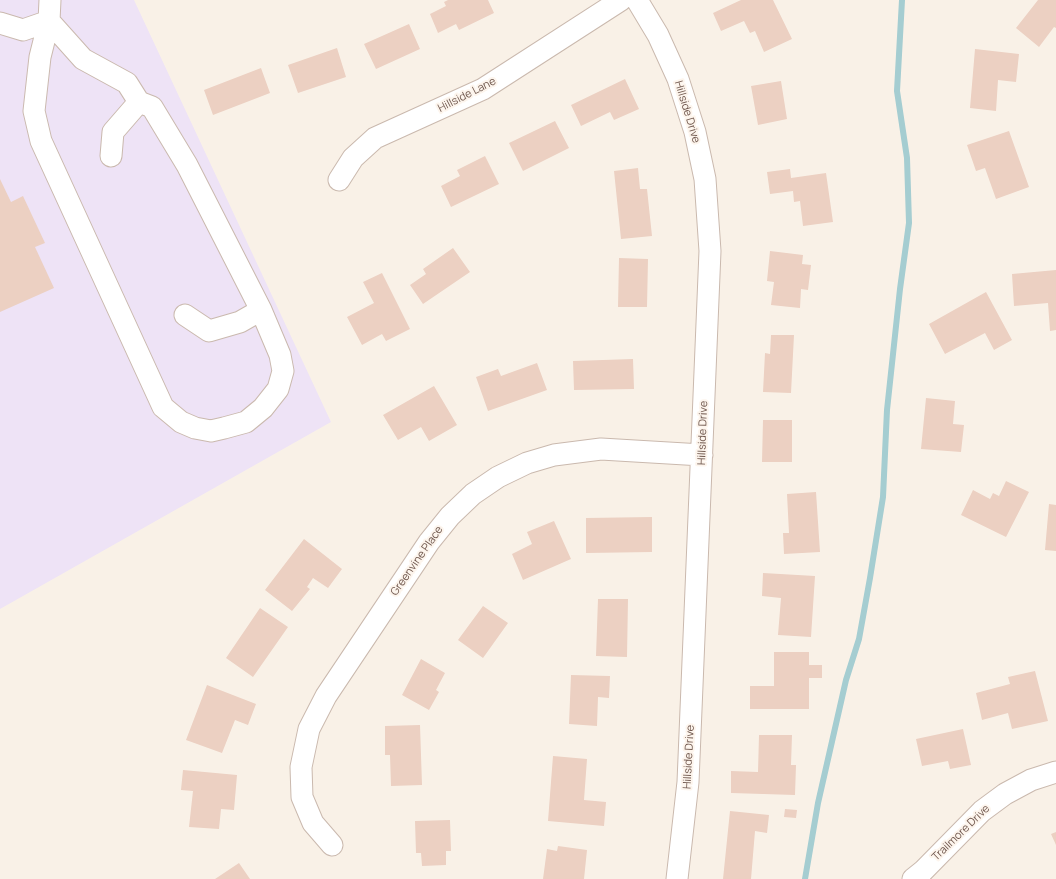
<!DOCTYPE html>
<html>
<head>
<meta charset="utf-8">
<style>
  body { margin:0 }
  canvas { display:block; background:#f9f1e7 }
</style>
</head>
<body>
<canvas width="1056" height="879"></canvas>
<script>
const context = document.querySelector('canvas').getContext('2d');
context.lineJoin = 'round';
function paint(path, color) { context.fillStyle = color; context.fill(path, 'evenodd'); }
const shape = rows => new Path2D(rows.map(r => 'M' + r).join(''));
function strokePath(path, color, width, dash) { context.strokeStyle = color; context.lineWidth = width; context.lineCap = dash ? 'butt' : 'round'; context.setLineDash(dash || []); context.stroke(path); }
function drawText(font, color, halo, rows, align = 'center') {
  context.font = font + ' Manrope,sans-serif'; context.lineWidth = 4; context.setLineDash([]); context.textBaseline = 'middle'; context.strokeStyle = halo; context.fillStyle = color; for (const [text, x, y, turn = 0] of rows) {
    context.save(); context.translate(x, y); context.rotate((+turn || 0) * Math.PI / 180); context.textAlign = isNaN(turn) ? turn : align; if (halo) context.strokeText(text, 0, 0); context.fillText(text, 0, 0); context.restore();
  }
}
paint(shape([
  [0,0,134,0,331,422,0,609]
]), '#eee3f6');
strokePath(shape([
  [805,879,818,803,846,680,859,639,870,578,883,497,887,410,900,289,909,223,907,158,897,91,902,0]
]), '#a5cdd1', 6);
paint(shape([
  [448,0,488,0,494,13,459,30,456,24,438,33,430,14,446,6,444,2],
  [741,0,773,0,792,39,764,52,755,31,750,33,744,21,721,31,713,13],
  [1038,0,1056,0,1056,28,1054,27,1039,47,1016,28],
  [409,24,420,49,376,69,364,44],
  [337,48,346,77,298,93,288,65],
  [975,49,1019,54,1016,82,998,80,996,111,970,108],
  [261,68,270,93,213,115,204,90],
  [625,79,639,109,614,120,610,112,581,126,571,105],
  [781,81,787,119,758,125,751,86],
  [555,121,569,148,523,171,509,143],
  [1009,131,1029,187,996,199,985,168,976,171,967,145],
  [485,156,499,184,451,207,441,186,460,176,457,170],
  [638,168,640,189,647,189,652,236,621,239,614,171],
  [790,169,791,178,826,173,833,222,803,226,800,201,794,202,793,191,770,194,767,172],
  [0,179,11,202,23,196,45,243,35,247,54,288,0,312],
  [453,248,470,272,423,304,410,285,426,274,423,269],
  [770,251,803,255,802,264,811,265,808,290,801,289,800,308,771,305,774,282,767,281],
  [619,258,648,259,647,307,618,307],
  [1056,270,1056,330,1050,331,1048,303,1014,306,1012,274],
  [382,273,410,329,386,341,382,334,362,345,347,317,374,303,363,282],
  [986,292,1012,340,994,350,985,333,945,354,929,324],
  [771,335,794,335,791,393,763,392,765,353,770,354],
  [633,359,634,389,574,390,573,361],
  [537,363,547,390,488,411,476,377,498,369,501,376],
  [434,386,457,425,429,441,421,427,398,440,383,415],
  [926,398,955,401,953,424,964,425,961,452,921,449],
  [763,420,792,420,792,462,762,462],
  [1006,481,1029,492,1006,537,961,515,973,490,990,499,993,493,999,496],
  [816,492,820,552,784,554,783,533,789,533,787,494],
  [1049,504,1056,505,1056,551,1045,550],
  [652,517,652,552,586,553,586,518],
  [554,521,571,559,523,580,512,554,532,544,527,532],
  [304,539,342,569,328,588,313,578,307,587,310,589,292,611,265,590],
  [763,573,815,576,811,637,778,635,781,598,762,596],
  [598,599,628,599,627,657,596,656],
  [483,606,508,623,483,658,458,640],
  [260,608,288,627,253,677,226,658],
  [774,652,809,652,809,665,822,665,822,678,809,678,809,709,750,709,750,686,774,686],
  [421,659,445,673,436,690,439,692,429,710,402,695],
  [1035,671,1048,721,1012,729,1008,713,982,720,976,693,1010,684,1008,677],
  [571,675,610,676,609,698,598,697,597,726,569,724],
  [207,685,256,704,248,725,235,720,222,753,186,740],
  [420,725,422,785,391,786,390,755,385,755,385,726],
  [963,729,971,765,950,769,948,761,922,766,916,739],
  [759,735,792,735,791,765,796,765,795,795,731,793,731,771,758,772],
  [553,756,587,759,584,800,606,802,604,826,548,821],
  [183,770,237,775,234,810,221,809,219,829,189,827,193,791,181,790],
  [785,809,797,810,796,818,784,817],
  [730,811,769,815,767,833,755,831,751,879,723,879],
  [450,820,451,851,446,851,446,865,422,866,421,853,416,853,415,821],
  [1056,832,1056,845,1051,834],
  [558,846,587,850,584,879,543,879,547,849,557,851],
  [239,863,250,879,215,879]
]), '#ecd0c2');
const minor = shape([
  [50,0,49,21,83,59,127,83,139,102,152,107,187,165,261,310,240,322,209,331,185,315],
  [637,0,658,35,678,79,695,132,705,179,710,251,688,782,677,879],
  [0,23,23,30,49,21,40,57,34,111,41,141,163,407,181,422,195,428,211,431,224,428,246,422,263,408,278,389,283,371,280,355,261,310],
  [111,156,113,132,139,102],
  [339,180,353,158,375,138,483,89,621,0],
  [332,845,313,823,302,797,301,767,309,729,326,696,429,542,450,516,473,494,498,477,527,463,554,455,601,449,702,455],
  [913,879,923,871,982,811,1005,794,1031,780,1056,772]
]);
strokePath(minor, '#cab9ae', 23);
strokePath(minor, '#fff', 21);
drawText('11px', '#70584e', '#fdf5ed', [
  ["Hillside Lane",467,95,-27],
  ["Hillside Drive",687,112,73],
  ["Hillside Drive",703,433,-88],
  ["Greenvine Place",417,561,-55],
  ["Hillside Drive",689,757,-87],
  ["Trailmore Drive",961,833,-44]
]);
</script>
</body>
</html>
